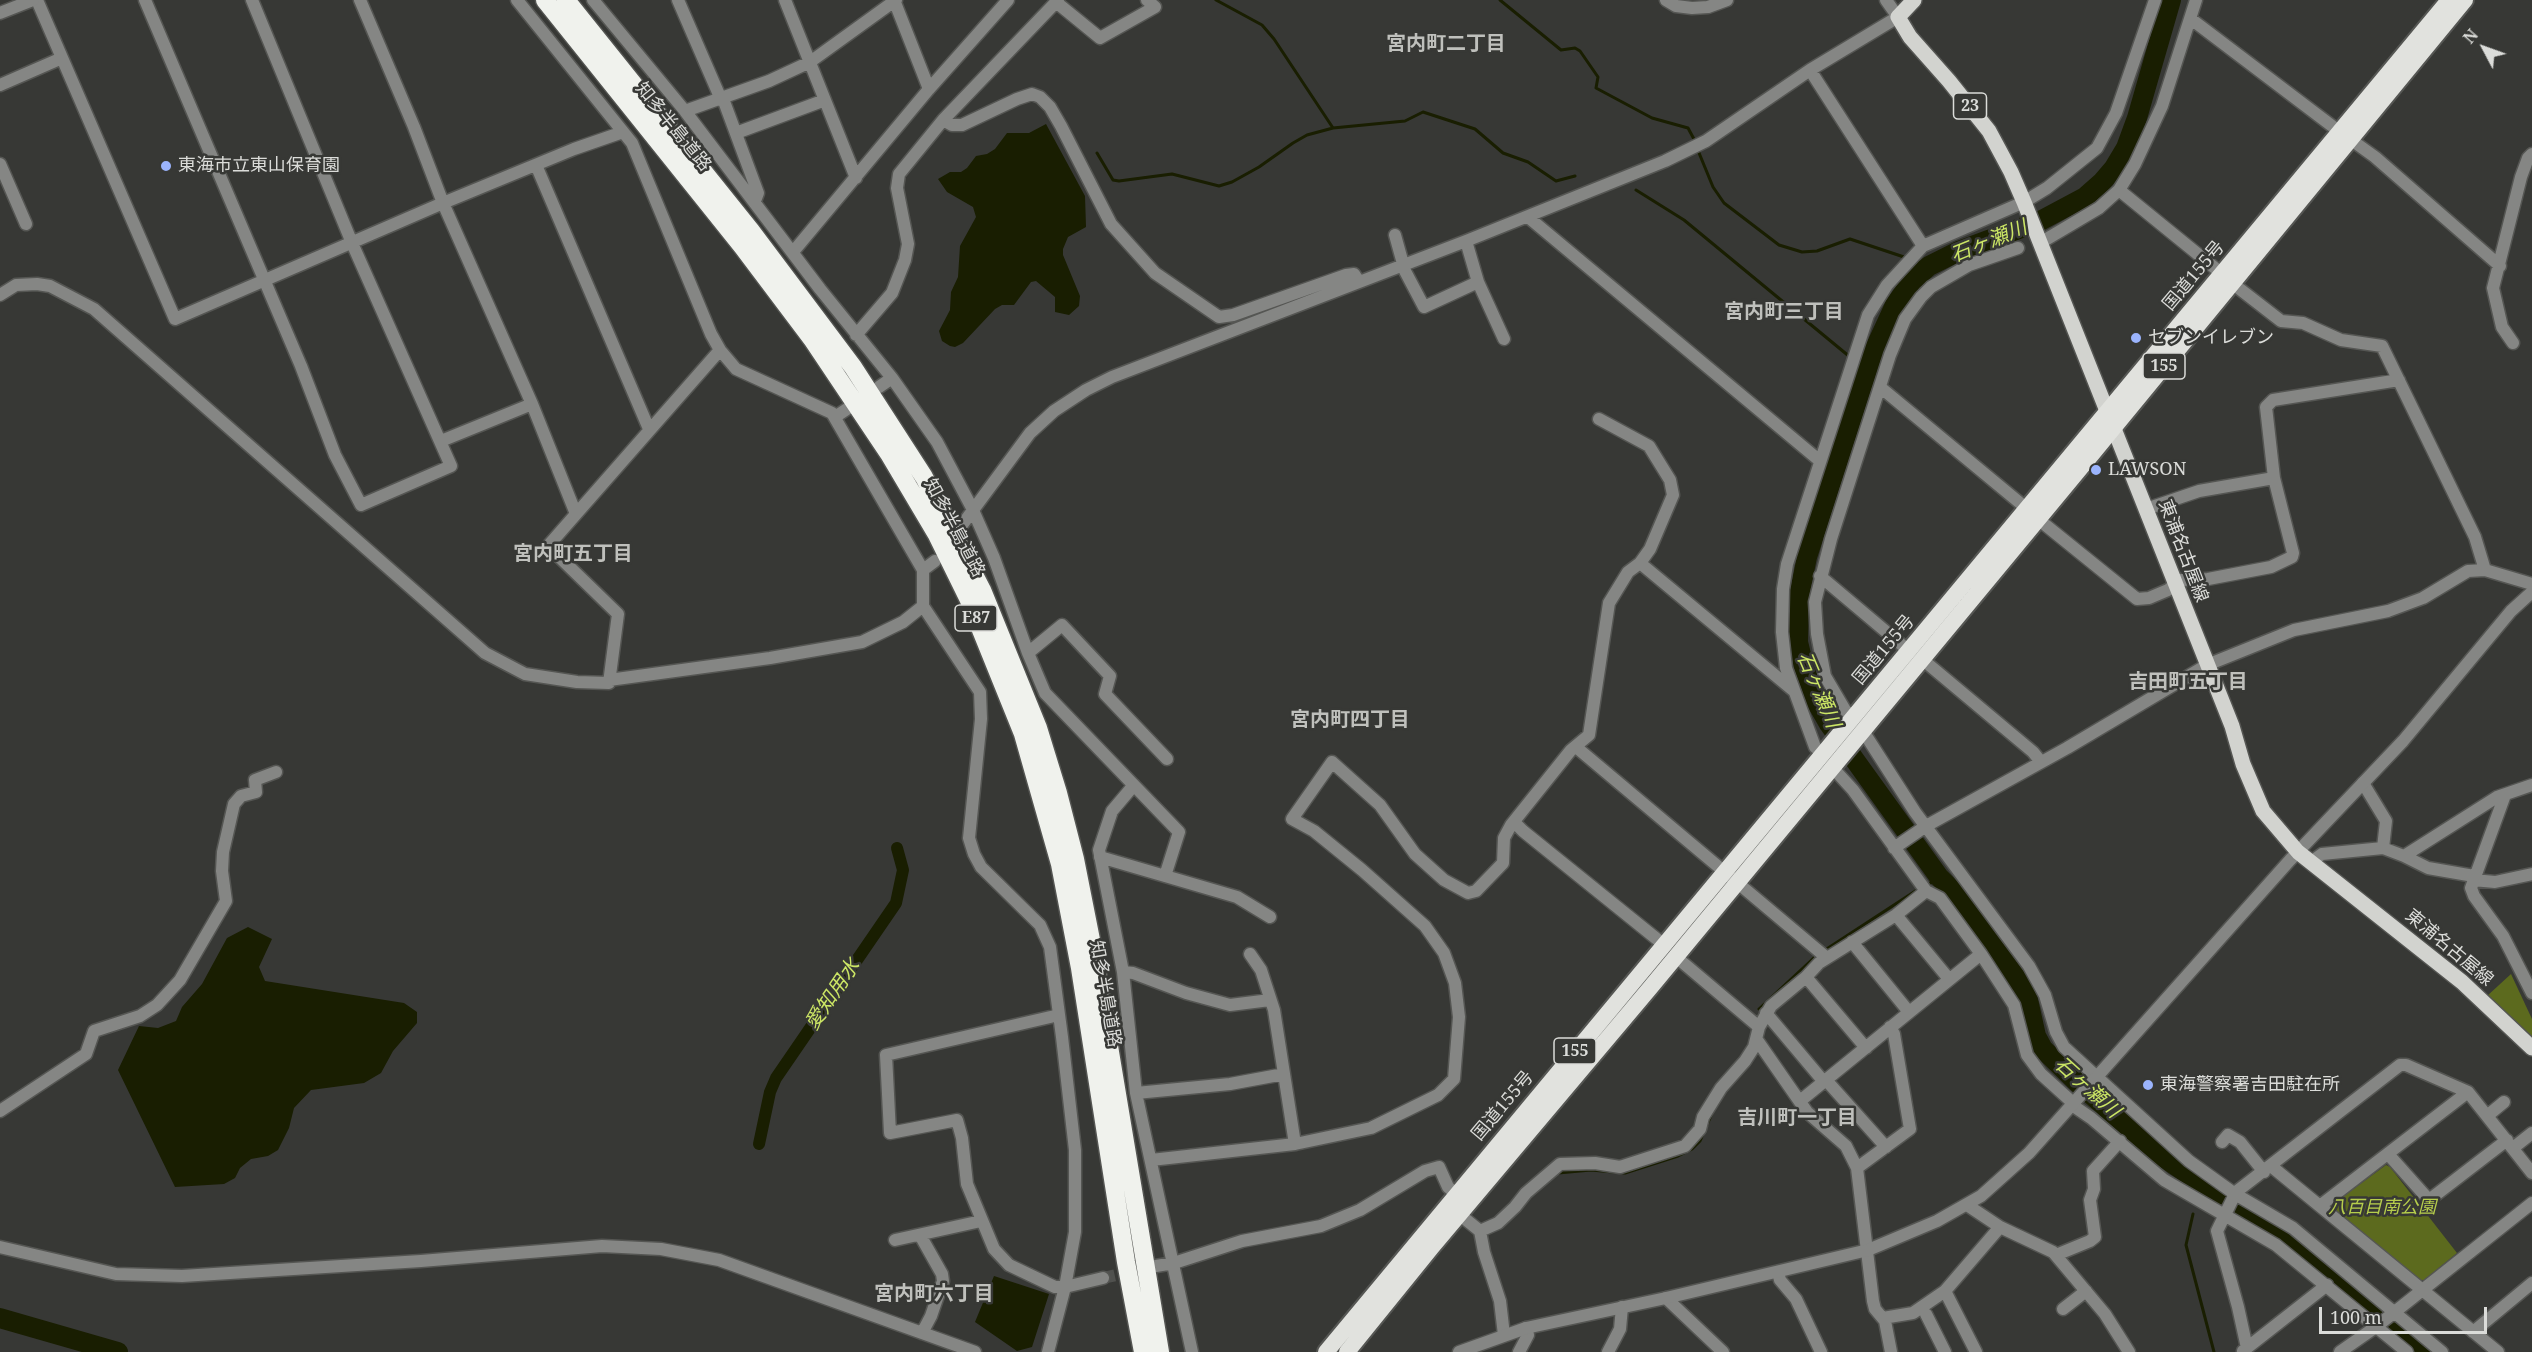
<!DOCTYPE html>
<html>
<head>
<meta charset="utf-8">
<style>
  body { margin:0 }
  #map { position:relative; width:2532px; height:1352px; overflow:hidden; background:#373835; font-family:"Noto Serif",serif }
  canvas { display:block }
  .north { position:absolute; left:2454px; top:18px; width:60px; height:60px; -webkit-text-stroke:4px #373835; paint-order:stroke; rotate:311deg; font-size:16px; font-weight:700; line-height:24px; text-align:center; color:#dbdcd9 }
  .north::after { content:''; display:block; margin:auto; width:21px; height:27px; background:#dbdcd9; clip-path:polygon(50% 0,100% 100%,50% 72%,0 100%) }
  .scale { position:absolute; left:2319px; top:1307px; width:168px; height:27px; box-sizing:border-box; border:3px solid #dbdcd9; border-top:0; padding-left:8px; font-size:18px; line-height:21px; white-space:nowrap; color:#dbdcd9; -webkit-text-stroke:4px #373835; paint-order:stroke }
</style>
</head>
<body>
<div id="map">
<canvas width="2532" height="1352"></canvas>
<div class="north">N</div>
<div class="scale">100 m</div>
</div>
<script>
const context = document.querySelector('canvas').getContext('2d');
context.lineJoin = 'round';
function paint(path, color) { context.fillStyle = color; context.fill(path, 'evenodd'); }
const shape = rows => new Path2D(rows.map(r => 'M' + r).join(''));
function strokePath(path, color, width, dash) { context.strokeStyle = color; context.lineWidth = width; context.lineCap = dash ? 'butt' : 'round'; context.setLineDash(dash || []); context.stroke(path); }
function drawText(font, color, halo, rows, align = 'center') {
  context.font = font + ' "Noto Serif","Noto Sans JP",serif'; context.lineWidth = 5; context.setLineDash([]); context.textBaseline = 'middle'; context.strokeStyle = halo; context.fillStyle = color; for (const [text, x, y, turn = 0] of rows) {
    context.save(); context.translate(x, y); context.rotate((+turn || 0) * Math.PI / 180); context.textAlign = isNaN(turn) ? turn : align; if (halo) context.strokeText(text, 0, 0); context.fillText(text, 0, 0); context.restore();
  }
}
paint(shape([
  [2511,974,2532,1019,2532,1042,2487,996],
  [2386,1165,2390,1167,2457,1253,2424,1280,2419,1280,2334,1210,2333,1204]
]), '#5c6a1e');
paint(shape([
  [1046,124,1085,196,1086,227,1068,237,1063,249,1063,255,1080,296,1079,306,1069,315,1055,312,1055,297,1036,281,1031,282,1014,305,1002,305,995,309,963,343,955,347,950,346,942,341,939,331,950,310,951,292,958,277,960,246,976,217,973,207,947,192,938,179,950,172,961,172,967,168,976,156,987,154,995,149,1007,133,1029,133],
  [248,927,272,939,259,967,265,981,404,1003,417,1012,417,1023,393,1051,381,1073,364,1083,311,1090,294,1108,289,1128,278,1150,268,1156,251,1159,240,1168,235,1178,224,1184,175,1187,118,1070,139,1026,158,1028,176,1021,182,1007,202,984,227,938],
  [994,1276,1049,1294,1032,1347,1017,1351,975,1322]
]), '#191e01');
strokePath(shape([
  [1216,0,1262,25,1274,39,1333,128],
  [1500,0,1561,50,1575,48,1580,51,1598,77,1596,88,1652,118,1688,128,1695,141],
  [1697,148,1713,187,1724,203,1779,245,1802,252,1817,251,1850,239,1907,258],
  [1097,153,1113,180,1119,181,1172,174,1219,186,1232,182,1259,167,1293,143,1307,135,1333,128,1405,121,1423,112,1475,129,1503,153,1528,162,1556,181,1575,176],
  [1636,190,1684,220,1850,357],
  [1914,260,1929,266],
  [1856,360,1869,366],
  [1926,886,1939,877],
  [1822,952,1920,888],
  [1759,1009,1817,955],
  [1558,1173,1591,1170,1625,1173,1678,1156,1692,1149,1700,1141,1713,1111],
  [2201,1194,2204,1185],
  [2193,1214,2186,1245,2214,1352]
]), '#191e01', 3);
strokePath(shape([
  [759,1144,770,1092,776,1078,896,903,903,870,897,848]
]), '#191e01', 12);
strokePath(shape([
  [2171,0,2137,118,2126,148,2114,168,2102,182,2085,197,2040,221,1959,251,1929,266,1912,281,1895,305,1872,355,1807,557,1799,596,1798,642,1804,667,1817,703,1829,724,1939,877,1951,889,2020,983,2028,1000,2036,1036,2043,1049,2079,1084,2163,1157,2226,1200,2288,1236,2428,1352],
  [0,1318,118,1352]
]), '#191e01', 20);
strokePath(shape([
  [1103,1278,1135,1271]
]), '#50514e', 12, [12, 6]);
const minor = shape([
  [37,0,175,319,443,203,574,149,623,132],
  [145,0,301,366,335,455,361,505,451,466,352,243,252,0],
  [360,0,414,127,443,203,532,404,576,514],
  [517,0,632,143,711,334,720,350,736,369,832,413,923,570,923,606,980,692,981,719,969,838,974,854,981,867,1040,925,1050,947,1062,1037,1075,1150,1075,1232,1065,1287,1048,1352],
  [593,0,685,111,820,289,892,378,937,442,972,508,994,558,1028,653,1045,693,1179,832,1165,876],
  [678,0,720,97],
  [785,0,856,178],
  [894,0,929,89],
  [1666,0,1676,6,1692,8,1708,7,1727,0],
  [1056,2,1100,38,1155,7,1147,0],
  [2191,19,2340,132],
  [1810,70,1923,246],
  [0,85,62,58],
  [722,96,758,193,755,201],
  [685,111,769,81,810,62,896,0],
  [943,120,952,125,962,125,1017,99,1032,94,1040,97,1050,107,1061,126,1111,224,1155,273,1219,317,1233,315,1346,275,1354,274,1359,282],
  [736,133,825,100],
  [2350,139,2375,157,2500,266],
  [0,164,26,224],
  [536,165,649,429],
  [2119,190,2221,273],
  [1528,217,1820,461],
  [1395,235,1405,271,1424,307,1478,282],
  [1466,241,1478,282,1504,339],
  [2040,243,2099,208,2119,190,2135,164,2162,106,2196,0],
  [793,252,929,89,1008,0],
  [2232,283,2281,321,2303,323,2341,340,2382,346,2475,537,2485,570],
  [0,295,16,285,37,284,50,286,94,309,485,653,525,674,577,682,609,683,618,614,548,546,720,350],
  [856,335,892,293,905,260,908,244,897,188,899,174,943,120,1058,0],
  [2513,343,2502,327,2493,288,2521,177,2528,158,2532,154],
  [879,387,892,378],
  [1880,387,2026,508],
  [835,417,847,409],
  [441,441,532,404],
  [2146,509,2199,491,2274,478],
  [2038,519,2137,599,2149,598,2168,590,2180,580,2208,579,2271,567,2292,557,2293,553,2274,478,2266,407,2273,400,2399,380],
  [962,525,1030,433,1054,411,1086,390,1112,377,1466,241,1665,161,1706,141,1810,70,1898,17],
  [1640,563,1794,691],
  [923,570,935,561],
  [1820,576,1909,651],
  [1028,653,1062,625,1110,676,1105,694,1167,759],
  [1922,659,2033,752,2041,762],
  [609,680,770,658,862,642,903,622,923,606],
  [1853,717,1845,710,1825,676,1817,634,1815,602,1831,539,1890,355,1905,319,1921,297,1931,287,1969,265,2018,248],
  [1863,731,1915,812,2029,966,2045,995,2056,1032,2064,1047,2189,1161,2235,1194,2293,1228,2442,1352],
  [1576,747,1827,958],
  [1823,754,1815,747,1786,668,1782,632,1783,589,1787,564,1868,315,1887,285,1923,246,2024,202,2047,188,2097,148,2116,113,2155,0],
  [1832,767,1853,790,1926,891,1940,898,1981,954,2014,1005,2027,1055,2041,1074,2073,1103],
  [2363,783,2386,821,2383,848],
  [1134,785,1112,811,1099,850,1123,972,1136,1093,1192,1352],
  [2505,795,2471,888,2474,896,2503,936,2532,993],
  [1514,822,1523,831,1663,944],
  [1894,848,1926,826,2067,748,2207,665,2294,630,2388,611,2423,598,2468,571,2485,570,2532,584],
  [2404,856,2428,868,2474,876],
  [1100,857,1237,897,1270,917],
  [2311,862,2322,854,2383,848,2404,856,2497,797,2532,785],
  [2473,880,2495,882,2532,874],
  [1896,915,1949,979],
  [1852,942,1909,1012],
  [1250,954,1261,970,1274,1010,1295,1144],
  [1675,956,1759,1027],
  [1123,972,1133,973,1186,993,1230,1005,1270,1000],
  [1806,977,1866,1048],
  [1766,1013,1824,1082],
  [1059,1015,886,1055,890,1133,957,1120,962,1138,967,1184,994,1249,1009,1265,1055,1287,1065,1287,1103,1278],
  [1757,1040,1807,1112,1846,1146,1857,1168,1873,1301,1875,1309,1885,1321,1891,1352],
  [1826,1080,1886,1147],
  [1136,1093,1230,1084,1284,1074],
  [1800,1101,1981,954],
  [2072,1105,2091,1118,2164,1180,2276,1245,2407,1352],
  [0,1111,86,1054,94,1031,140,1016,157,1005,180,980,226,901,222,871,223,852,234,804,241,796,256,792,255,780,276,772],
  [2487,1116,2504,1102],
  [2222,1142,2228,1135,2240,1142,2264,1172],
  [2513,1148,2532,1133],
  [2388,1154,2429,1200,2507,1140],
  [1151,1160,1295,1144,1371,1128,1438,1095,1454,1079,1459,1017,1455,983,1444,953,1425,926,1362,870,1314,831,1292,819,1332,762,1380,805,1415,854,1444,880,1468,893,1476,891,1503,863,1504,838,1511,825,1571,750,1589,735,1609,603,1628,572,1640,563,1650,549,1673,495,1670,480,1649,446,1599,419],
  [2271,1166,2498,1352],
  [1857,1168,1910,1129,1894,1034,1890,1027],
  [1967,1205,2000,1227,2053,1252,2105,1314,2129,1352],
  [2321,1205,2468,1092],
  [1459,1214,1480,1231,1484,1252,1500,1301,1504,1335],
  [1480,1231,1498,1223,1515,1207,1526,1193,1560,1164,1595,1163,1620,1167,1685,1146,1700,1129,1703,1117,1721,1088,1745,1061,1754,1047,1759,1027,1771,1006,1806,977,1819,963,1896,915,1926,891],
  [920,1235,942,1274,943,1281,931,1316,922,1333],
  [895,1240,981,1221],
  [0,1247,116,1274,182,1276,421,1261,602,1246,661,1249,719,1260,975,1352],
  [2056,1255,2090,1241,2095,1237,2090,1200,2094,1189,2093,1171,2120,1141],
  [1156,1266,1174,1263,1242,1241,1321,1226,1360,1210,1425,1171,1439,1167,1448,1187,1456,1194],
  [1778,1272,1780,1280,1796,1299,1821,1352],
  [1945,1291,1976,1352],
  [1666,1298,1723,1352],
  [2063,1309,2086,1291],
  [1926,1314,1945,1352],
  [1883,1318,1913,1313,1945,1291,2000,1227],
  [2473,1332,2532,1283],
  [2247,1348,2238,1307,2217,1231,2236,1192,2400,1065,2406,1065,2468,1092,2532,1173],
  [2243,1351,2327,1285],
  [1519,1352,1528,1335,1526,1328],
  [1608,1352,1620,1329,1622,1307],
  [2340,1352,2377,1326,2532,1203]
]);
const tertiary = shape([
  [1886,0,1898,17],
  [0,13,33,0],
  [1459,1352,1526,1328,1666,1298,1868,1250,1937,1221,1981,1196,2029,1153,2290,860,2403,741,2511,611,2532,592]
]);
const primary = shape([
  [1914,0,1898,17,1910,37,1949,81,1989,131,2011,172,2024,202,2232,726,2243,764,2263,811,2298,852,2462,982,2532,1048]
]);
const trunk = shape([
  [1326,1352,2449,0],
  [1347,1352,1432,1247,1650,988,2089,458,2465,0]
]);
const motorway = shape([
  [545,0,742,246,812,339,889,454,937,535,968,598,1023,734,1060,864,1080,968,1126,1262,1143,1352],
  [566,0,751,231,853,367,924,477,982,590,1038,728,1058,793,1075,859,1093,950,1160,1352]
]);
strokePath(minor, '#555653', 15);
strokePath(tertiary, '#555653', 15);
strokePath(primary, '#555653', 18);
strokePath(trunk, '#555653', 20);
strokePath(motorway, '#555653', 21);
strokePath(minor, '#858684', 12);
strokePath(tertiary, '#858684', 12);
strokePath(primary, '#d2d3cf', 15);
strokePath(trunk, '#e1e2de', 16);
strokePath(motorway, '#f0f2ed', 18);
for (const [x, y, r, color] of [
  [166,166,6,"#9bb4fd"],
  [2136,338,6,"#9bb4fd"],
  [2096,470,6,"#9bb4fd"],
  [2148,1085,6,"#9bb4fd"]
]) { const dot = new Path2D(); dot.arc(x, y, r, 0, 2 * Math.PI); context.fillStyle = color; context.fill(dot); strokePath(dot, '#373835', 2); }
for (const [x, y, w] of [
  [1970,106,33],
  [2164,366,42],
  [976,618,42],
  [1575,1051,42]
]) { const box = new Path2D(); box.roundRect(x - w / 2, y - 13, w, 26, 4.5); context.fillStyle = '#373835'; context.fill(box); strokePath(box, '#dbdcd9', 1.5); }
drawText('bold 16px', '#dbdcd9', null, [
  ["23",1970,106],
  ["155",2164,366],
  ["E87",976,618],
  ["155",1575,1051]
]);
drawText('18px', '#dbdcd9', '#373835', [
  ["知多半島道路",673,127,51],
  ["国道155号",2194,276,-50],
  ["知多半島道路",954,528,62],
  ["東浦名古屋線",2183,551,69],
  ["国道155号",1884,650,-50],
  ["東浦名古屋線",2449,948,40],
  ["知多半島道路",1105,994,80],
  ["国道155号",1503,1106,-50]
]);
drawText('18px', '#dbdcd9', '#373835', [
  ["東海市立東山保育園",178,166],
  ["セブンイレブン",2148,338],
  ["LAWSON",2108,470],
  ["東海警察署吉田駐在所",2160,1085]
], 'left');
drawText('italic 18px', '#b6ce4c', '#373835', [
  ["八百目南公園",2382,1208]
]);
drawText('bold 20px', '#bfc0bc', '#373835', [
  ["宮内町二丁目",1446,44],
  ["宮内町三丁目",1784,312],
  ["宮内町五丁目",573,554],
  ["吉田町五丁目",2188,682],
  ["宮内町四丁目",1350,720],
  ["吉川町一丁目",1797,1118],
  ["宮内町六丁目",934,1294]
]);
drawText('italic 20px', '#cce665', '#373835', [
  ["石ヶ瀬川",1989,242,-22],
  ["石ヶ瀬川",1818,690,67],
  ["愛知用水",833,995,-56],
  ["石ヶ瀬川",2087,1088,42]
]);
</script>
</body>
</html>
